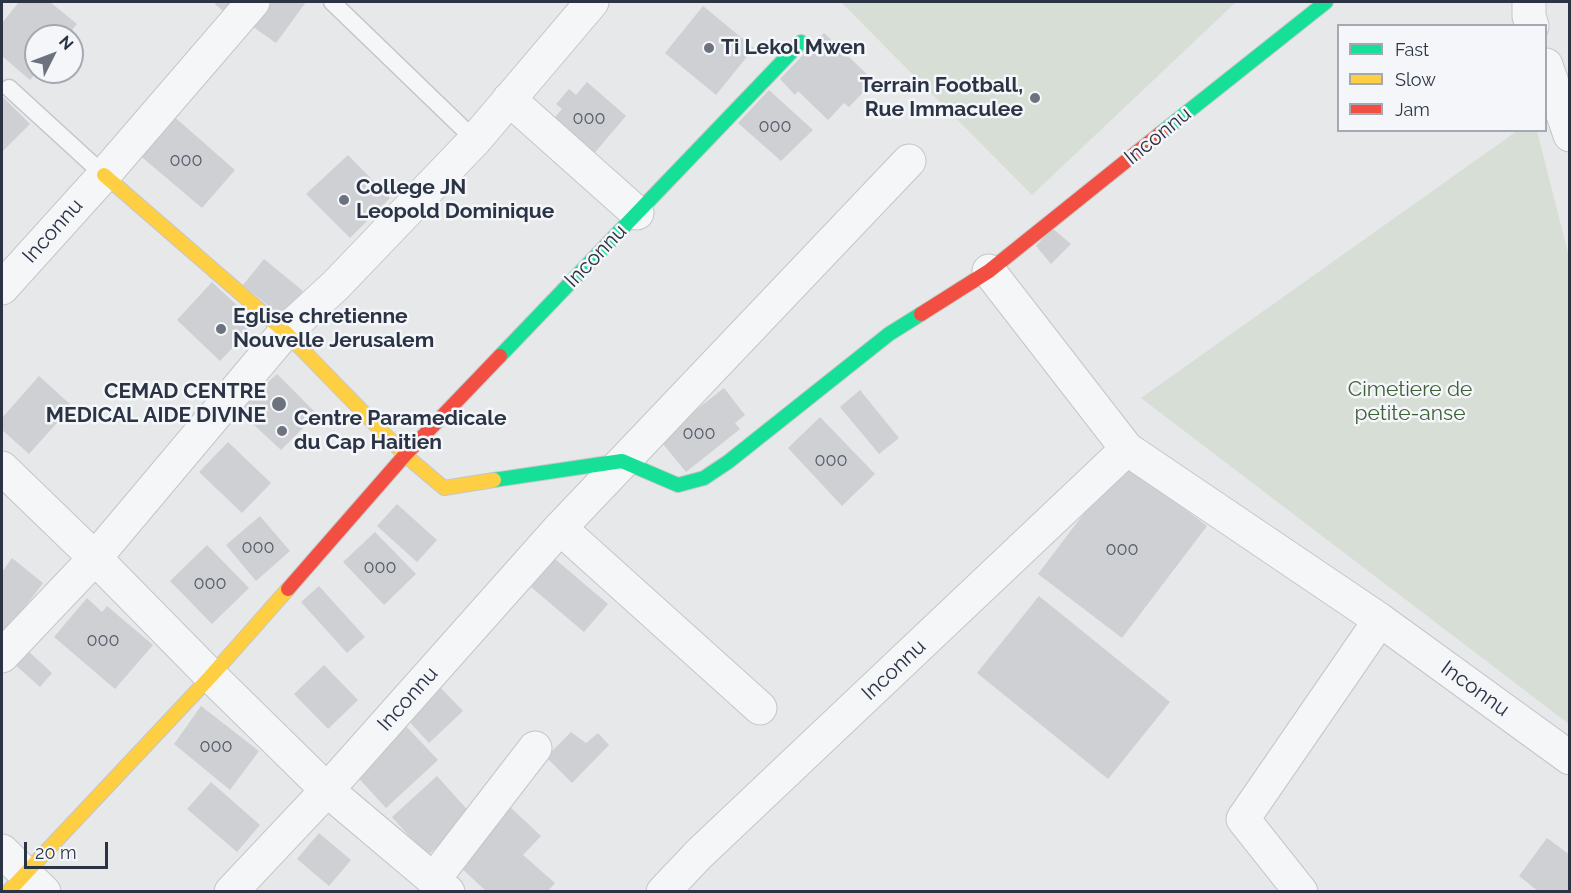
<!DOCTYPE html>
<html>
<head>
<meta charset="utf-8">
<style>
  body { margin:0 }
  #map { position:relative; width:1571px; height:893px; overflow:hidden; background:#e6e8ea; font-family:Raleway,sans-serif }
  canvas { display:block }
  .frame { position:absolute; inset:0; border:3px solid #2b3445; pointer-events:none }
  .legend { position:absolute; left:1337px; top:24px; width:210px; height:108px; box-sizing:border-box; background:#f4f6f9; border:2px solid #a4a8b1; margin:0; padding:8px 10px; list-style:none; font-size:18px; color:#2b3445 }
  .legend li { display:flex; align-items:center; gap:12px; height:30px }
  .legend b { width:30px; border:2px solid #a4a8b1 }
  .north { position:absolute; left:24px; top:24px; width:60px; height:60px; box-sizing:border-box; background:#f4f6f9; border:2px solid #a4a8b1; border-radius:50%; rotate:48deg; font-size:16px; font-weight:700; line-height:24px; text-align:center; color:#2b3445 }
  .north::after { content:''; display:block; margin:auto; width:21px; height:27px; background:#6c737f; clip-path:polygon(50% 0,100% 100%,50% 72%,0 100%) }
  .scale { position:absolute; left:24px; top:842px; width:84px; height:27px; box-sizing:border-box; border:3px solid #2b3445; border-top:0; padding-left:8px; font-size:18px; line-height:21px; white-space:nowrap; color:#2b3445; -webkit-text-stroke:4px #f4f6f9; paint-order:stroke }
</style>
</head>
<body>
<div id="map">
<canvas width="1571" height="893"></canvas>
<div class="frame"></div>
<ul class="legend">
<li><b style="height:8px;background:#16e098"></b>Fast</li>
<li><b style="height:8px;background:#ffcf43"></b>Slow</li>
<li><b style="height:8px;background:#f24e42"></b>Jam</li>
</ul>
<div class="north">N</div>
<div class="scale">20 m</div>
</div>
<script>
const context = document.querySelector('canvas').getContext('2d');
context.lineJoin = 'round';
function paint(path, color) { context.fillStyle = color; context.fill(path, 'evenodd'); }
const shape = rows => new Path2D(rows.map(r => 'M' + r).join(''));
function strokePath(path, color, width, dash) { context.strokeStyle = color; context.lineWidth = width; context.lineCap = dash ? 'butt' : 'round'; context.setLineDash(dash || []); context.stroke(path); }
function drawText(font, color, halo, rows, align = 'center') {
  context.font = font + ' Raleway,sans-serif'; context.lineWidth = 5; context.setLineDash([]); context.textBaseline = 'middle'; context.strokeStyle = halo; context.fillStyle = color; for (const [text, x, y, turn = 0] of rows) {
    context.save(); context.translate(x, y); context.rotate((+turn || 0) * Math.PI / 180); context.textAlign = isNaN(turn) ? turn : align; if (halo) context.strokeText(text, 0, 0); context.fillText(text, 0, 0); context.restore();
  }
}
paint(shape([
  [841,2,1236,2,1032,195],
  [1517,131,1537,131,1569,257,1569,724,1141,398]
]), '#d6ded6');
paint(shape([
  [19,2,50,2,77,24,67,36,36,36,36,73,30,80,2,56,2,23],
  [213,2,232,2,223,11],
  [260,2,306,2,276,43,246,22],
  [703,6,754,48,716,95,665,53],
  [824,33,874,81,849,107,844,103,828,120,798,91,795,95,780,79],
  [587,82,626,116,591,157,551,122,562,109,556,104,569,89,576,95],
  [769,90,813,130,781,161,738,123],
  [2,96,30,124,2,152],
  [171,114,235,170,202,208,137,153],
  [348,155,390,198,350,238,306,194],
  [1052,228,1071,244,1051,264,1036,246],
  [264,259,303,291,282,317,243,285],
  [212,282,256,323,220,361,177,320],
  [277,374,317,414,281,450,238,410],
  [39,376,72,406,29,454,2,430,2,418],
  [724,388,745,415,735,423,740,429,686,472,659,439],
  [860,390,899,438,879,454,840,407],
  [820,417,875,474,842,506,788,448],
  [228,442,271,483,242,513,199,472],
  [1123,462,1207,526,1122,638,1038,574],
  [397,504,437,540,417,562,377,526],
  [260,516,290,551,256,581,226,545],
  [375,532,416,574,384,605,343,562],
  [207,545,249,588,212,624,170,581],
  [12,558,43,583,2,638,2,572],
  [555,559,608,604,584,632,531,587],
  [319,586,365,637,347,653,301,602],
  [1039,596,1170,702,1108,779,977,673],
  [87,598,102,612,107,606,153,645,115,689,54,637],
  [26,649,52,673,40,687,13,663],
  [324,665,358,700,328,729,294,694],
  [439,686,463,711,429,743,406,718],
  [201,706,259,751,230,790,174,744],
  [405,725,438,760,386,808,353,772],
  [571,732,586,743,598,733,609,745,572,783,546,757],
  [437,776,472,815,427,856,392,817],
  [211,782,260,825,237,852,187,809],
  [509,806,541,836,523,855,555,883,547,892,487,892,457,864],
  [319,833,351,860,329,886,297,859],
  [1547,838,1570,855,1570,892,1539,892,1519,876]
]), '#ced0d3');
const lane = shape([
  [332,2,475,140],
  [9,88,104,175]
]);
const street = shape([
  [1529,2,1529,16,1532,26],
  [1546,65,1570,135],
  [509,99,637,213],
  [989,271,1127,449,1380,620,1570,758],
  [2,288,104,175,253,2],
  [2,468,95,558,211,676,327,790,448,892],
  [560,528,760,708],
  [2,656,95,558,285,332,336,285,475,140,592,2],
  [2,851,44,892],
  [434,879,535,748],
  [231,892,327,790,560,528,909,161],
  [663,892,699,854,1127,449],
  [1301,892,1243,819,1380,620]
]);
const fast = shape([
  [1161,133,1326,2],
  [500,356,801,42],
  [494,480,622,461,678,485,704,478,728,462,889,334,921,314]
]);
const slow = shape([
  [104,175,285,332,405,455,444,488,494,480],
  [8,892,211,676,288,589]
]);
const jam = shape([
  [921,314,989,271,1161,133],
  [288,589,405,455,500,356]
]);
strokePath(lane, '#c4c6c8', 19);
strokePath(street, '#c4c6c8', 35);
strokePath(fast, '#c4c6c8', 16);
strokePath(slow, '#c4c6c8', 16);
strokePath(jam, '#c4c6c8', 16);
strokePath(lane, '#f5f6f7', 16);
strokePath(street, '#f5f6f7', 33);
strokePath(fast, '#16e098', 14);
strokePath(slow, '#ffcf43', 14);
strokePath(jam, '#f24e42', 14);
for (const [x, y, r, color] of [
  [709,48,6,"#6c737f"],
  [1035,98,6,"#6c737f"],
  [344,200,6,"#6c737f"],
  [221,329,6,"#6c737f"],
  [279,404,8,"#6c737f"],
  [282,431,6,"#6c737f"]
]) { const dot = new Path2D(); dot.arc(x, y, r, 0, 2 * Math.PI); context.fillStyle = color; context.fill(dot); strokePath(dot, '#f4f6f9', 2); }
drawText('18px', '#545c69', null, [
  ["000",589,119],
  ["000",775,127],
  ["000",186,161],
  ["000",699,434],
  ["000",831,461],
  ["000",258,548],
  ["000",1122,550],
  ["000",380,568],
  ["000",210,584],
  ["000",103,641],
  ["000",216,747]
]);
drawText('bold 21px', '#2b3445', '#f4f6f9', [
  ["Ti Lekol Mwen",721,48],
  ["Terrain Football,",1023,86,"right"],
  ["Rue Immaculee",1023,110,"right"],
  ["College JN",356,188],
  ["Leopold Dominique",356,212],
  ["Eglise chretienne",233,317],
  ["Nouvelle Jerusalem",233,341],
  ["CEMAD CENTRE",266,392,"right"],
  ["MEDICAL AIDE DIVINE",266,416,"right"],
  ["Centre Paramedicale",294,419],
  ["du Cap Haitien",294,443]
], 'left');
drawText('21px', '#2b3445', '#f4f6f9', [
  ["Inconnu",1158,136,-39],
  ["Inconnu",53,231,-48],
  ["Inconnu",596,256,-46],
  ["Inconnu",894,670,-43],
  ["Inconnu",1475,689,36],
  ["Inconnu",408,699,-48]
]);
drawText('21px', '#3f6138', '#f4f6f9', [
  ["Cimetiere de",1410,390],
  ["petite-anse",1410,414]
]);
</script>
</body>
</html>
